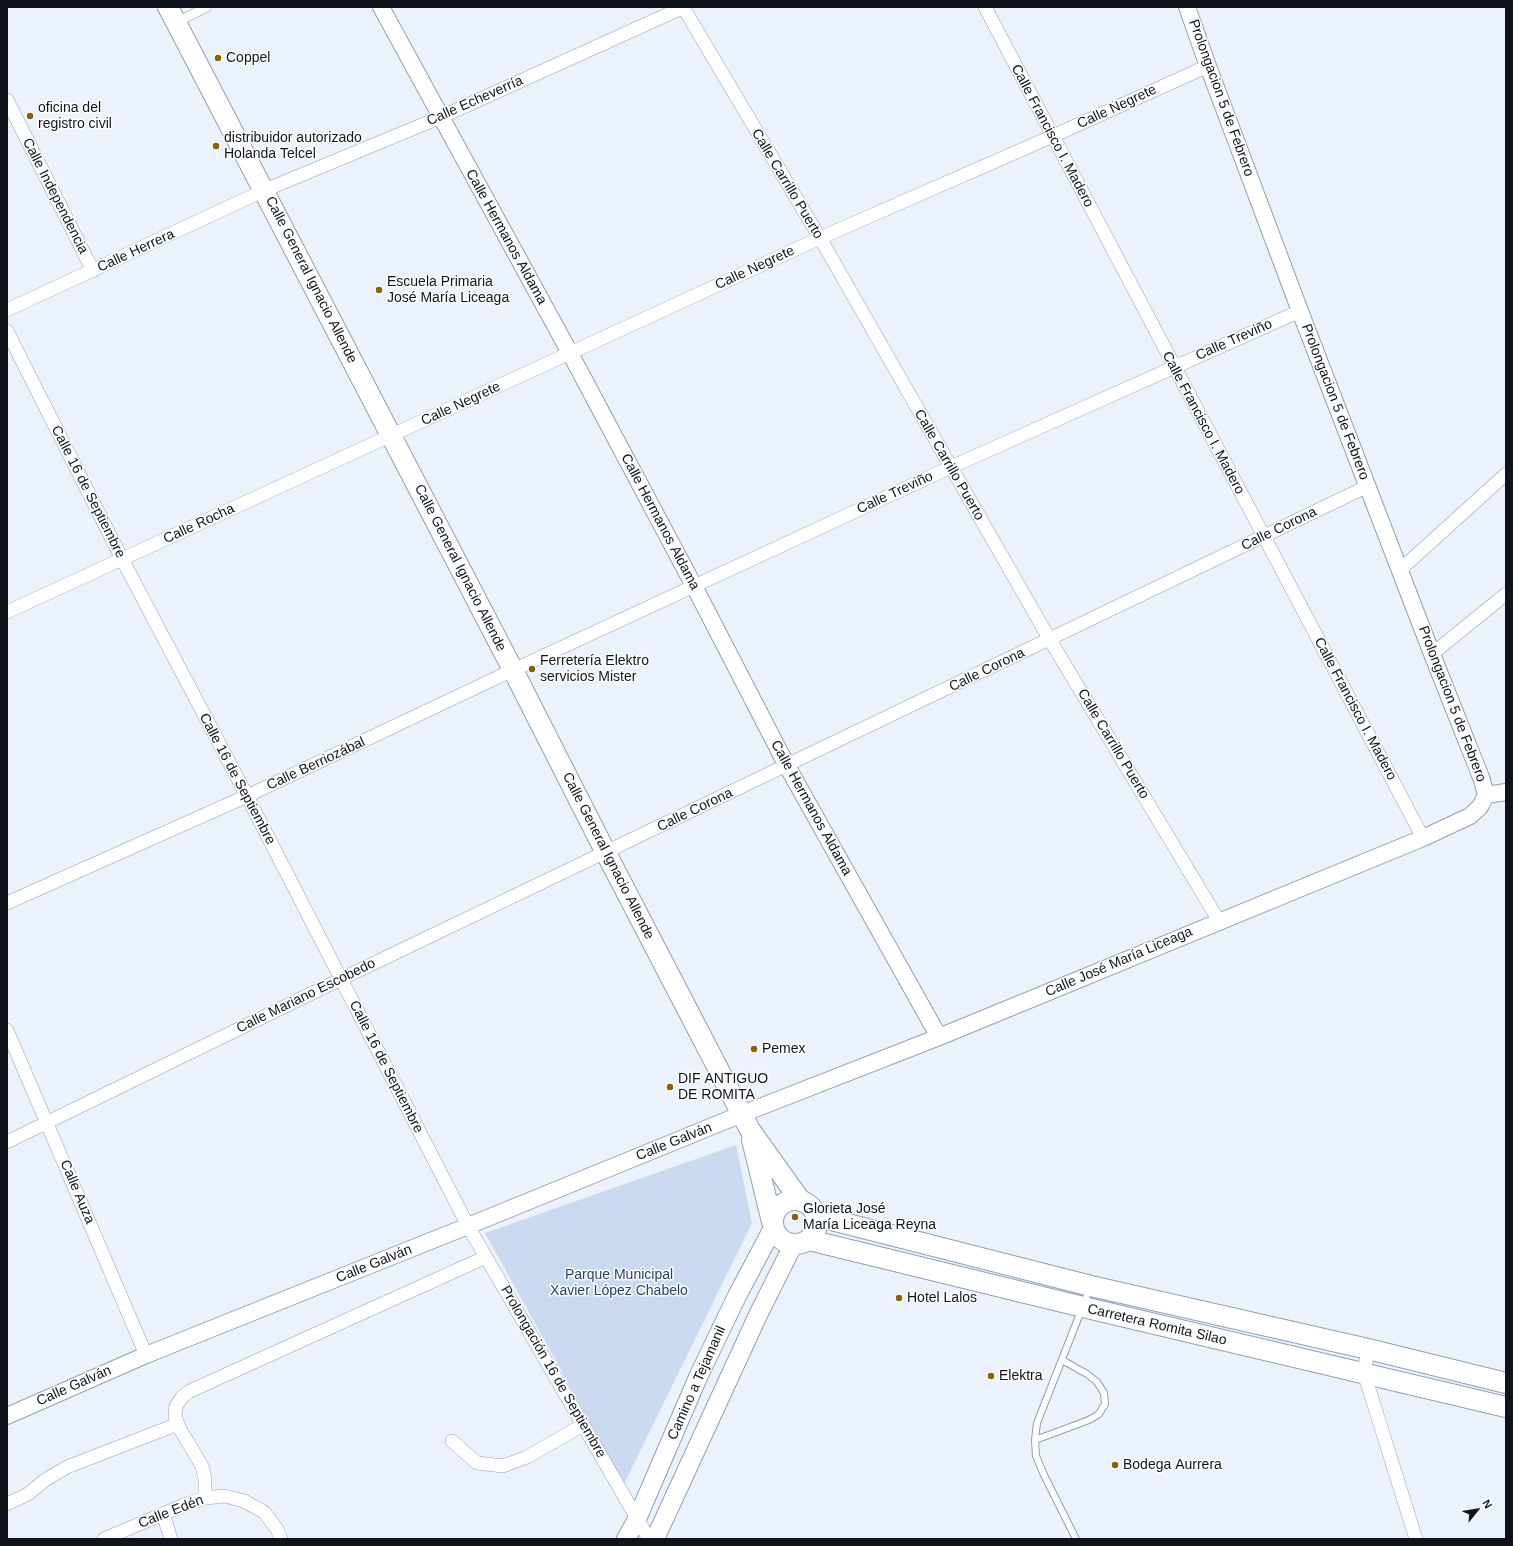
<!DOCTYPE html>
<html>
<head>
<meta charset="utf-8">
<style>
  body { margin:0 }
  #map { position:relative; width:1513px; height:1546px; overflow:hidden; background:#ecf2fc; font-family:Arial,sans-serif }
  canvas { display:block }
  .frame { position:absolute; inset:0; border:8px solid #0f141c; pointer-events:none }
  .north { position:absolute; left:1457px; top:1490px; width:40px; height:40px; -webkit-text-stroke:3px #fff; paint-order:stroke; rotate:60deg; font-size:11px; font-weight:700; line-height:16px; text-align:center; color:#0f141c }
  .north::after { content:''; display:block; margin:auto; width:14px; height:18px; background:#0f141c; clip-path:polygon(50% 0,100% 100%,50% 72%,0 100%) }
</style>
</head>
<body>
<div id="map">
<canvas width="1513" height="1546"></canvas>
<div class="frame"></div>
<div class="north">N</div>
</div>
<script>
const context = document.querySelector('canvas').getContext('2d');
context.lineJoin = 'round';
function paint(path, color) { context.fillStyle = color; context.fill(path, 'evenodd'); }
const shape = rows => new Path2D(rows.map(r => 'M' + r).join(''));
function strokePath(path, color, width, dash) { context.strokeStyle = color; context.lineWidth = width; context.lineCap = dash ? 'butt' : 'round'; context.setLineDash(dash || []); context.stroke(path); }
function drawText(font, color, halo, rows, align = 'center') {
  context.font = font + ' Arial,sans-serif'; context.lineWidth = 3; context.setLineDash([]); context.textBaseline = 'middle'; context.strokeStyle = halo; context.fillStyle = color; for (const [text, x, y, turn = 0] of rows) {
    context.save(); context.translate(x, y); context.rotate((+turn || 0) * Math.PI / 180); context.textAlign = isNaN(turn) ? turn : align; if (halo) context.strokeText(text, 0, 0); context.fillText(text, 0, 0); context.restore();
  }
}
paint(shape([
  [736,1145,752,1223,624,1484,485,1233]
]), '#cad8f0');
const service = shape([
  [1035,1440,1089,1420,1099,1414,1105,1404,1104,1393,1097,1382,1087,1374,1062,1360],
  [1076,1539,1044,1475,1036,1456,1035,1440,1037,1423,1090,1288]
]);
const pedestrian = shape([
  [177,22,207,7]
]);
const minor = shape([
  [683,7,820,238,1050,640,1219,921],
  [985,7,1423,838],
  [7,100,93,271],
  [7,310,265,190,441,117,684,7],
  [7,331,122,559,247,796,468,1226,649,1539],
  [1400,570,1506,474],
  [7,612,820,238,1053,136,1208,66],
  [1432,654,1506,594],
  [7,903,247,796,513,670,951,467,1300,311],
  [7,1030,146,1355],
  [7,1142,341,979,1368,486],
  [1368,1349,1364,1373,1416,1539],
  [452,1441,477,1463,503,1466,527,1457,583,1425],
  [205,1498,205,1479,202,1466,180,1429,175,1417,176,1406,182,1397,190,1391,486,1257],
  [7,1504,28,1494,45,1480,67,1467,178,1424],
  [163,1514,171,1539],
  [104,1539,182,1506,205,1498,225,1496,244,1501,264,1512,277,1529,281,1539]
]);
const tertiary = shape([
  [381,7,570,353,694,586,787,766,939,1037],
  [1187,7,1208,66,1300,311,1432,654,1482,780,1486,795],
  [1486,795,1506,792],
  [7,1416,146,1355,468,1226,742,1114,939,1037,1423,838,1470,816,1480,807,1486,795]
]);
const secondary = shape([
  [626,1539,637,1519,699,1375,737,1296,773,1228],
  [655,1539,758,1315,793,1245]
]);
const primary = shape([
  [168,7,513,670,606,853,750,1130,800,1200],
  [752,1140,772,1222],
  '773 1222a22 22 0 1 1 44 0a22 22 0 1 1-44 0Z',
  [816,1216,1091,1286,1368,1349,1506,1383],
  [809,1240,1083,1307,1506,1407]
]);
strokePath(service, '#91a0b7', 8);
strokePath(pedestrian, '#91a0b7', 10);
strokePath(minor, '#91a0b7', 14);
strokePath(tertiary, '#91a0b7', 18);
strokePath(secondary, '#91a0b7', 20);
strokePath(primary, '#91a0b7', 22);
strokePath(service, '#fff', 6);
strokePath(pedestrian, '#fff', 9);
strokePath(minor, '#fff', 13);
strokePath(tertiary, '#fff', 16);
strokePath(secondary, '#fff', 18);
strokePath(primary, '#fff', 20);
for (const [x, y, r, color] of [
  [218,58,4,"#896200"],
  [30,116,4,"#896200"],
  [216,146,4,"#896200"],
  [379,290,4,"#896200"],
  [532,669,4,"#896200"],
  [754,1049,4,"#896200"],
  [670,1087,4,"#896200"],
  [795,1217,4,"#896200"],
  [899,1298,4,"#896200"],
  [991,1376,4,"#896200"],
  [1115,1465,4,"#896200"]
]) { const dot = new Path2D(); dot.arc(x, y, r, 0, 2 * Math.PI); context.fillStyle = color; context.fill(dot); strokePath(dot, '#fff', 1.5); }
drawText('14px', '#0f141c', '#fff', [
  ["Coppel",226,58],
  ["oficina del",38,108],
  ["registro civil",38,124],
  ["distribuidor autorizado",224,138],
  ["Holanda Telcel",224,154],
  ["Escuela Primaria",387,282],
  ["José María Liceaga",387,298],
  ["Ferretería Elektro",540,661],
  ["servicios Mister",540,677],
  ["Pemex",762,1049],
  ["DIF ANTIGUO",678,1079],
  ["DE ROMITA",678,1095],
  ["Glorieta José",803,1209],
  ["María Liceaga Reyna",803,1225],
  ["Hotel Lalos",907,1298],
  ["Elektra",999,1376],
  ["Bodega Aurrera",1123,1465]
], 'left');
drawText('14px', '#0f141c', '#fff', [
  ["Prolongacion 5 de Febrero",1221,98,70],
  ["Calle Echeverría",475,101,-24],
  ["Calle Negrete",1117,107,-25],
  ["Calle Francisco I. Madero",1052,136,62],
  ["Calle Carrillo Puerto",787,184,59],
  ["Calle Independencia",55,196,63],
  ["Calle Hermanos Aldama",506,237,61],
  ["Calle Herrera",136,251,-25],
  ["Calle Negrete",755,268,-25],
  ["Calle General Ignacio Allende",311,280,63],
  ["Calle Treviño",1234,340,-24],
  ["Prolongacion 5 de Febrero",1335,402,69],
  ["Calle Negrete",461,404,-25],
  ["Calle Francisco I. Madero",1203,423,62],
  ["Calle Carrillo Puerto",949,465,60],
  ["Calle 16 de Septiembre",88,492,63],
  ["Calle Treviño",895,493,-25],
  ["Calle Hermanos Aldama",660,522,62],
  ["Calle Rocha",199,524,-25],
  ["Calle Corona",1279,529,-26],
  ["Calle General Ignacio Allende",460,568,63],
  ["Calle Corona",987,670,-26],
  ["Prolongacion 5 de Febrero",1452,704,69],
  ["Calle Francisco I. Madero",1355,709,62],
  ["Calle Carrillo Puerto",1113,744,59],
  ["Calle Berriozábal",316,764,-25],
  ["Calle 16 de Septiembre",237,779,62],
  ["Calle Hermanos Aldama",811,808,61],
  ["Calle Corona",695,810,-26],
  ["Calle General Ignacio Allende",608,856,63],
  ["Calle José María Liceaga",1119,962,-23],
  ["Calle Mariano Escobedo",306,996,-26],
  ["Calle 16 de Septiembre",386,1067,63],
  ["Calle Galván",674,1142,-22],
  ["Calle Auza",77,1192,67],
  ["Calle Galván",374,1264,-22],
  ["Carretera Romita Silao",1157,1325,13],
  ["Prolongación 16 de Septiembre",553,1372,60],
  ["Camino a Tejamanil",697,1383,-66],
  ["Calle Galván",74,1386,-24],
  ["Calle Edén",171,1512,-21]
]);
drawText('14px', '#264170', '#fff', [
  ["Parque Municipal",619,1275],
  ["Xavier López Chabelo",619,1291]
]);
</script>
</body>
</html>
